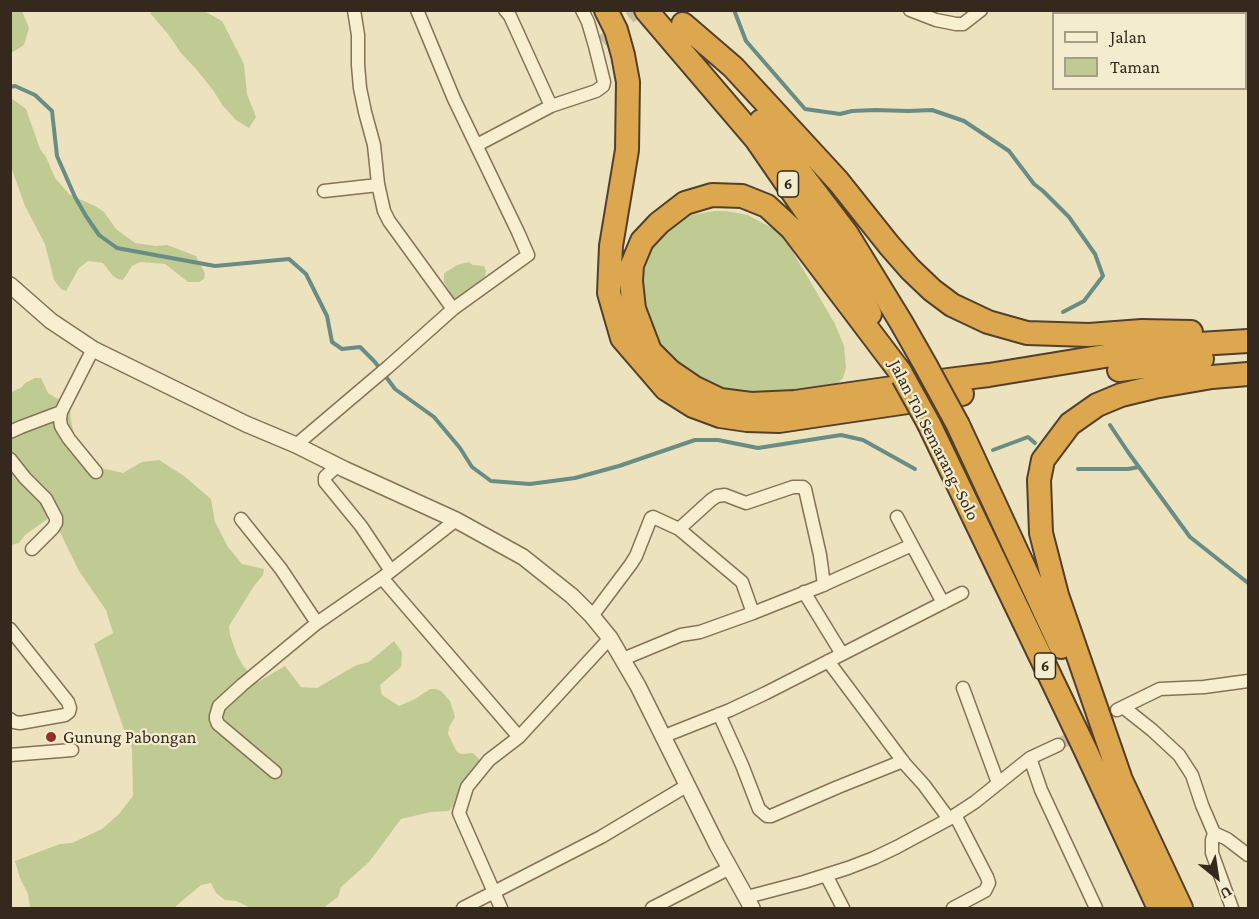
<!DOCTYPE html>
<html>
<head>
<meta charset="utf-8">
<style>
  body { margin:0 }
  #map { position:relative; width:1259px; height:919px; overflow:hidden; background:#ede2be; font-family:"Crimson Pro",serif }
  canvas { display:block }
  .frame { position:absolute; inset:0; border:12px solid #34291c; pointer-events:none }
  .legend { position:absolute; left:1052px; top:12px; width:195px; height:78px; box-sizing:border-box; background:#f4ecce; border:2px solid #a79e87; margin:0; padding:8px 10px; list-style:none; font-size:18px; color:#34291c }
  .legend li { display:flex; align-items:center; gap:12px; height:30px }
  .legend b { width:30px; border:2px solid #a79e87 }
  .north { position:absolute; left:1187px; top:847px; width:60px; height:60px; -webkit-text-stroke:4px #f4ecce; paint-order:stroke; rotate:150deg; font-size:16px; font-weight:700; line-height:24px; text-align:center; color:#34291c }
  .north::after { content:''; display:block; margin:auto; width:21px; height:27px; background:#34291c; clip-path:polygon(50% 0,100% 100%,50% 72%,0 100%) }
</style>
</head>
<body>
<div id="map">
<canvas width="1259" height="919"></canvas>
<div class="frame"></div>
<ul class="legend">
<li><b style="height:8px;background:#f8efd1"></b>Jalan</li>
<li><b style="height:16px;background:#c0ca93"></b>Taman</li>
</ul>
<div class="north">U</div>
</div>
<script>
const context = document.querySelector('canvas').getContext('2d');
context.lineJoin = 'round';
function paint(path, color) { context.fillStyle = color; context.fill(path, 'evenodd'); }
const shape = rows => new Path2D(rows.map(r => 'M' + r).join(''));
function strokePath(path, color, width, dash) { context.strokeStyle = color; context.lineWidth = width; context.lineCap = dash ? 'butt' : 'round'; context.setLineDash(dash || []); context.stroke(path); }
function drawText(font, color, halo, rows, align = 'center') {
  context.font = font + ' "Crimson Pro",serif'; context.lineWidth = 4.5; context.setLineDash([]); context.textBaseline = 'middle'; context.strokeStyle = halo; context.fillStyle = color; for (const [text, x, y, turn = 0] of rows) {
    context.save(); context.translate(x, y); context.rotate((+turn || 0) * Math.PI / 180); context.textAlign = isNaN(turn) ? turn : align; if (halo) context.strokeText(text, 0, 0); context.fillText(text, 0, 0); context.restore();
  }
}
paint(shape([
  [11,10,22,11,29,28,24,45,11,53],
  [153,11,204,11,222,21,244,64,247,94,256,117,249,128,236,120,223,106,213,90,196,69,181,53,168,34,150,13],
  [11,98,26,109,40,149,46,157,55,178,70,195,95,206,104,212,116,229,135,243,156,246,167,245,196,256,205,273,204,279,199,282,188,282,165,264,140,262,132,266,123,280,118,279,113,276,103,263,88,261,79,268,66,291,61,289,54,280,45,244,25,206,11,167],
  [715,211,726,211,748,215,779,232,786,240,835,324,844,346,846,368,843,378,839,382,829,387,777,398,703,386,663,352,635,284,646,247,681,218,691,215],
  [469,262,473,265,484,266,486,271,485,276,470,290,459,298,453,298,444,282,444,274,446,272,457,265],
  [35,378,41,378,48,393,56,398,66,401,70,408,71,421,74,434,101,468,123,473,142,462,159,460,184,476,211,499,215,522,228,547,242,564,264,569,263,575,254,586,229,626,230,635,237,655,244,667,258,682,285,666,301,687,317,688,346,671,357,665,369,662,394,641,402,652,401,667,380,685,382,695,399,706,415,699,430,689,435,689,441,691,450,701,455,717,449,727,448,734,457,752,462,754,473,753,482,762,463,795,449,811,431,812,401,819,369,862,341,887,338,897,323,908,251,908,236,901,225,900,216,893,211,883,201,885,176,906,175,908,30,908,28,894,20,878,15,861,60,844,72,843,102,829,119,814,133,796,132,748,127,738,94,644,113,633,106,610,79,571,55,522,50,517,25,535,19,543,11,545,10,393,22,387,25,383]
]), '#c0ca93');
strokePath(shape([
  [734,10,746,41,805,109,840,114,852,111,875,110,909,111,932,110,964,121,1009,151,1034,184,1043,191,1069,217,1095,254,1103,276,1084,301,1063,312],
  [10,87,15,86,35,95,52,111,57,156,75,197,86,216,99,235,117,248,215,266,289,259,306,274,327,316,332,342,342,349,360,347,375,362,395,389,434,417,460,448,472,467,491,481,530,484,575,478,619,466,695,440,718,440,758,448,841,435,863,440,915,469],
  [1110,425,1128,452,1190,537,1248,583],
  [993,450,1028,437,1035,443],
  [1078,469,1128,469,1139,467]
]), '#698c85', 4);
strokePath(shape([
  [602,41,639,10],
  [1058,745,1115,711]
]), '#c8bd9e', 12, [12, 6]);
const minor = shape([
  [354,10,358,35,358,65,360,88,365,112,374,145,378,184,384,211,389,221,453,309],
  [505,10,510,16,551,106],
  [910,10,936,20,956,24,963,24,981,10],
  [477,145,551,106,596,91,603,86,604,82,595,46,588,22,582,10],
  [324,191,378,185],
  [93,349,61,412,60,419,61,426,69,439,96,472],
  [10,432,21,427,61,412],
  [296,445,388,367,453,309,528,255,518,232,454,99,417,10],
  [10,459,25,478,46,499,56,518,56,523,53,528,32,549],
  [337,466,325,477,325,482,361,526,391,571],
  [897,517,943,603],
  [241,519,281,569,317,623],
  [679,529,711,500,717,496,725,495,746,503,793,487,803,487,805,489,820,555,824,585],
  [382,578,519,737,610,638],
  [804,592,842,654],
  [592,616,631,564,636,556,651,518,653,517,679,529,742,582,753,613],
  [10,629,68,702,70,708,69,712,65,715,20,723,14,722,10,719],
  [623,659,681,635,700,632,753,613,821,586,912,545],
  [828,661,905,764,924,785,949,819],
  [963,688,998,783],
  [1123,707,1152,730,1179,755,1192,775,1202,805,1214,833,1212,840,1212,853,1232,908],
  [1117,710,1160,689,1204,687,1248,681],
  [719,714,742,765,759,809,767,816,771,816,838,787,903,761],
  [662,737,730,710,766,693,962,593],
  [10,755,72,750],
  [1030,758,1041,790,1096,908],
  [275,772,218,724,216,719,216,716,219,706,242,685,317,623,382,578,456,520],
  [1214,833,1227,839,1248,855],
  [826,875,843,908],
  [747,897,804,882,848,868,874,858,897,847,949,819,975,802,1030,758,1058,745],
  [463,908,601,837,688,785],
  [501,908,459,813,467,787,489,760,519,737],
  [652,908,730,868],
  [953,908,985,891,989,883,987,877,955,815]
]);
const tertiary = shape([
  [10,285,51,321,93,349,246,424,296,445,344,469,456,520,523,557,572,596,592,616,610,638,638,686,717,845,752,908]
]);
const motorway = shape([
  [606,10,616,30,623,55,628,82,627,150,611,246,609,293,622,338,666,389,693,406,720,416,747,420,779,421,962,394],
  [646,10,756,139,836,255,870,314],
  [683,24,733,67,838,181,889,245,910,269,932,290,952,305,988,322,1027,333,1089,335,1142,331,1191,332],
  [761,121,847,234,901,322,926,366],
  [1119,370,1202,359],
  [901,373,792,229,767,206,742,196,712,195,685,203,659,223,642,241,632,265,631,281,634,309,650,351,670,371,695,388,720,400,751,404,795,402,948,380,989,375,1166,346,1248,341],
  [929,424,1085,749,1159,908],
  [958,425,1061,647],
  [1114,765,1181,908],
  [1120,777,1057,595,1041,533,1039,480,1043,460,1070,424,1097,405,1121,395,1154,387,1212,377,1248,374]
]);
strokePath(minor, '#857257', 15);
strokePath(tertiary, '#857257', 18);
strokePath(motorway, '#52402c', 26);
strokePath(minor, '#f8efd1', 12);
strokePath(tertiary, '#f8efd1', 15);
strokePath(motorway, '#dca74f', 22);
const motorwayBridge = shape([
  [926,366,958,425],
  [903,377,929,424]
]);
strokePath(motorwayBridge, '#52402c', 26, []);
strokePath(motorwayBridge, '#dca74f', 22);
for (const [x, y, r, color] of [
  [51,737,6,"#932e28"]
]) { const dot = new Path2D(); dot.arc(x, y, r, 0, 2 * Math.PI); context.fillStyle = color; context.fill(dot); strokePath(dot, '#f4ecce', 2); }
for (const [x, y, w] of [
  [788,184,21],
  [1045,666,21]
]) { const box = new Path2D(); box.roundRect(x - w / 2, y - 13, w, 26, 4.5); context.fillStyle = '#f4ecce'; context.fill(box); strokePath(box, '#34291c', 1.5); }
drawText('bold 16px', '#34291c', null, [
  ["6",788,184],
  ["6",1045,666]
]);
drawText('18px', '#34291c', '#f4ecce', [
  ["Jalan Tol Semarang–Solo",934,440,63]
]);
drawText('18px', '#34291c', '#f4ecce', [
  ["Gunung Pabongan",63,737]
], 'left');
</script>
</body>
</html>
